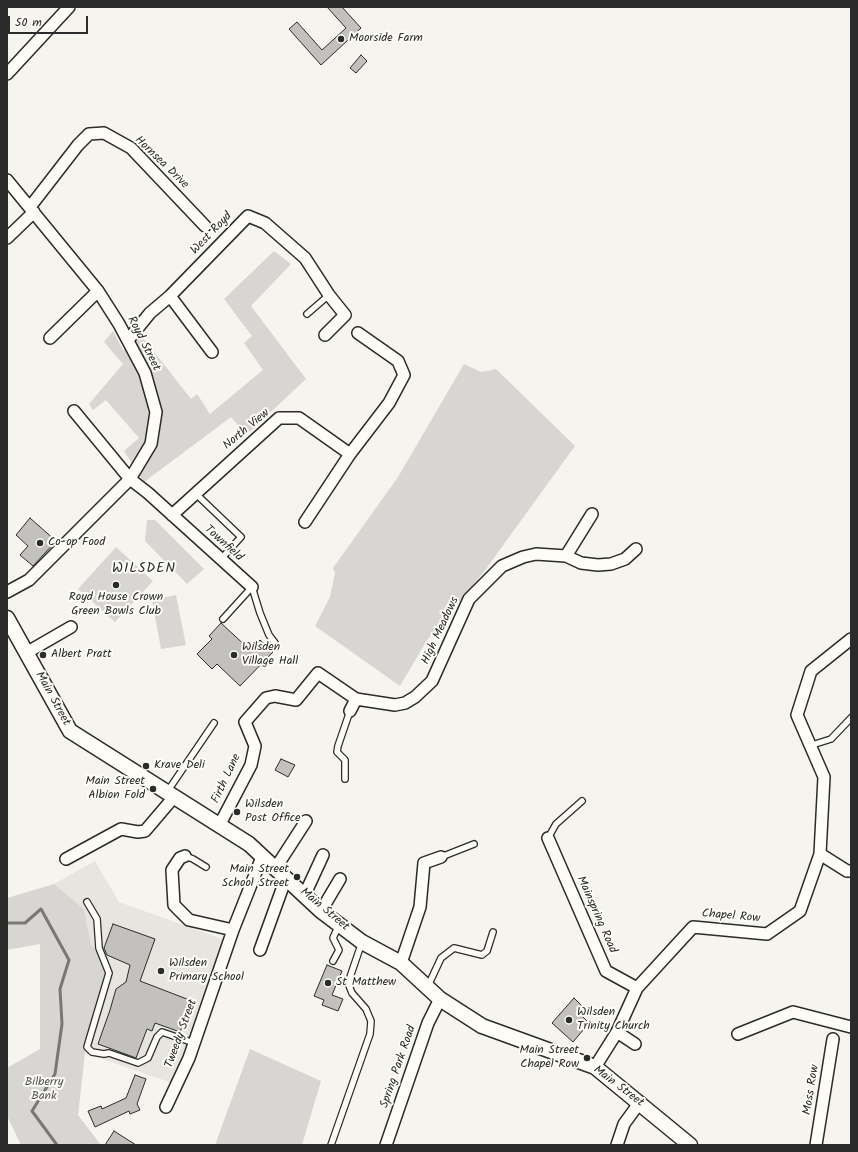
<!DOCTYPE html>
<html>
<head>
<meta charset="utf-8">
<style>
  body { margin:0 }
  #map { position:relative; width:858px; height:1152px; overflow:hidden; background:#f5f4ef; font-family:Kalam,sans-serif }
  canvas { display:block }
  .frame { position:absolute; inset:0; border:8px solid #2b2b2b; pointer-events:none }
  .scale { position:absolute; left:8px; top:16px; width:80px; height:18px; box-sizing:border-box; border:2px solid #2b2b2b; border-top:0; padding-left:5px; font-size:12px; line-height:14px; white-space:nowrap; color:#2b2b2b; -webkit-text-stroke:3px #fdfcf7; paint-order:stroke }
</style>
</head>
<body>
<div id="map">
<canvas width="858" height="1152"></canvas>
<div class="frame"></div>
<div class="scale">50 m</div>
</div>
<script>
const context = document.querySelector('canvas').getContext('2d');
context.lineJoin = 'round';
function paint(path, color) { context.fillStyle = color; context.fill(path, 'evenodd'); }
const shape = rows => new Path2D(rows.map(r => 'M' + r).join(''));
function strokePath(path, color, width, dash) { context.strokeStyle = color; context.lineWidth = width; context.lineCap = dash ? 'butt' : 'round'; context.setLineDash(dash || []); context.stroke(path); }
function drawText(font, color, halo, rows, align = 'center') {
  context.font = font + ' Kalam,sans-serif'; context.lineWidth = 4; context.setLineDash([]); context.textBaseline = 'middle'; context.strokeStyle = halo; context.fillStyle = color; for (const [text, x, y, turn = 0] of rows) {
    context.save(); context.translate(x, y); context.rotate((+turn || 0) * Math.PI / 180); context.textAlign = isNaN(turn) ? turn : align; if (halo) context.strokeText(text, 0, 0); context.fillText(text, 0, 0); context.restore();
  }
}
paint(shape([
  [95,861,119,902,225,940,172,1083,85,1053,110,973,104,960,91,944,84,909,54,884]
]), '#e6e5e0');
paint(shape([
  [274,251,291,264,251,306,306,379,246,435,231,417,144,482,124,451,139,438,106,400,93,410,89,404,123,364,104,342,113,331,123,350,140,334,191,399,197,394,210,414,263,370,244,343,252,336,224,299],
  [464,364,481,372,496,369,575,446,483,573,427,640,400,686,315,626,330,597,335,573,333,568,398,477],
  [147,520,155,520,204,569,187,584,145,541],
  [116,547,153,581,115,622,78,589],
  [176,595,186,645,161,649,152,600],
  [54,884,84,909,91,944,104,960,110,973,85,1053,78,1115,101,1145,21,1145,7,1116,7,1068,40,1049,40,944,7,950,7,898],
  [250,1049,321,1081,302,1145,215,1145]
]), '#d7d6d2');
strokePath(shape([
  [7,923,25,923,41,909,69,960,60,989,62,1024,55,1074,32,1111,57,1145]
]), '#797877', 3);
const building = shape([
  [327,7,342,7,361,28,321,65,289,29,297,22,322,50,346,28,327,7],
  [361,55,367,61,356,73,350,68,361,55],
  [30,518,56,541,33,566,20,555,28,546,16,535,30,518],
  [221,623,250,650,260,640,273,652,240,686,217,664,212,669,197,654,212,639,209,636,221,623],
  [281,759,295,765,288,777,275,770,281,759],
  [113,924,155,939,140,981,192,1001,180,1032,155,1023,152,1031,147,1029,136,1058,98,1044,110,1010,116,989,126,982,130,965,107,955,104,948,113,924],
  [327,965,342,971,332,995,343,999,338,1011,322,1005,324,1000,314,996,327,965],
  [574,998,584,1008,580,1014,589,1023,573,1042,552,1023,574,998],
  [135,1075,146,1079,137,1104,140,1110,130,1114,129,1111,95,1127,88,1111,101,1106,102,1109,126,1098,135,1075],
  [114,1131,136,1145,105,1145,114,1131]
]);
paint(building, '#c2c1be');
strokePath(building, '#2b2b2b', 1);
const service = shape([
  [307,314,329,295],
  [195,493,241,537,221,559],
  [223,619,252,587,260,613,269,635,275,643],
  [812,745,831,739,851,718],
  [345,779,345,760,337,752,338,746,350,711],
  [167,792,214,723],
  [548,838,556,824,582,801],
  [185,856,193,859,206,867],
  [441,857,474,844],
  [87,902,97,919,99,948,109,973,87,1047,92,1052,104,1054,109,1053,138,1063,148,1058,157,1037,162,1032,194,1043],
  [333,961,339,950,333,938,339,925],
  [428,986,441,958,454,948,482,955,487,951,493,932],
  [331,1145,370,1034,371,1021,366,1009,352,993,348,983,362,942]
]);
const minor = shape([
  [7,74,69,7],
  [7,180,98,291,119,324,145,373,156,412,151,444,130,479,29,580,7,592],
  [30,207,78,145,89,134,104,133,131,148,205,226],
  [7,238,34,212],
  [170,296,212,352],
  [50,338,98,291],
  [128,340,150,313,170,296,248,216,265,223,305,258,329,295,345,315,325,335],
  [74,411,130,479,148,493,252,587],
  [172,515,279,418,299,418,350,454],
  [305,522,350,454,389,403,404,375,398,361,358,333],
  [566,556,592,514],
  [26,653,71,627],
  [350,711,356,699],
  [220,824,251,765,255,746,245,722,266,698,275,696,296,700,318,673,356,699,395,705,405,703,415,697,432,681,469,599,502,566,523,557,536,554,566,556,581,563,598,565,611,564,625,559,636,549],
  [548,838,606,971,637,988],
  [820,854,847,871,851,871],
  [185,856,180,858,172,870,174,905,189,920,233,930],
  [66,859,121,829,138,832,145,831,174,797],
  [275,869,306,821],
  [305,894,323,855],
  [321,911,340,879],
  [260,950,286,878],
  [401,963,420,907,424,863,441,857],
  [617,1032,635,1044],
  [738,1034,793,1012,851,1027],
  [595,1067,617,1032,637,988,693,927,767,934,800,911,820,854,824,777,797,715,811,671,851,639],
  [166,1107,189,1058,233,930,262,857],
  [386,1145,428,1023,440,999],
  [617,1145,624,1124,640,1102],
  [816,1145,833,1039]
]);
const tertiary = shape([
  [7,618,70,731,249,844,321,911,362,942,401,963,440,999,482,1026,595,1067,690,1145]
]);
strokePath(service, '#2b2b2b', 8);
strokePath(minor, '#2b2b2b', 14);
strokePath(tertiary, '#2b2b2b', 17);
strokePath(service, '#fdfcf7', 5.5);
strokePath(minor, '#fdfcf7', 11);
strokePath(tertiary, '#fdfcf7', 14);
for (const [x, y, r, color] of [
  [341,39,4,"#2b2b2b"],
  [40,543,4,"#2b2b2b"],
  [116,585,4,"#2b2b2b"],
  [43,655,4,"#2b2b2b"],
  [234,655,4,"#2b2b2b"],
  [146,766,4,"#2b2b2b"],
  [153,789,4,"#2b2b2b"],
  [237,812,4,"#2b2b2b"],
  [297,877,4,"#2b2b2b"],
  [161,971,4,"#2b2b2b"],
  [328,983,4,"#2b2b2b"],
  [569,1020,4,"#2b2b2b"],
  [587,1058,4,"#2b2b2b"]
]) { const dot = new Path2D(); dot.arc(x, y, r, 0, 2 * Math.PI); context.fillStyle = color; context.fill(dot); strokePath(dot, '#fdfcf7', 1.5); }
drawText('12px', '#2b2b2b', '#fdfcf7', [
  ["Moorside Farm",349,39],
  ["Co-op Food",48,543],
  ["Royd House Crown",116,598,"center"],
  ["Green Bowls Club",116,612,"center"],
  ["Wilsden",242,648],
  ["Village Hall",242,662],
  ["Albert Pratt",51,655],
  ["Krave Deli",154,766],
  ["Main Street",145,782,"right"],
  ["Albion Fold",145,796,"right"],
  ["Wilsden",245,805],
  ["Post Office",245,819],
  ["Main Street",289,870,"right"],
  ["School Street",289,884,"right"],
  ["Wilsden",169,964],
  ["Primary School",169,978],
  ["St Matthew",336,983],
  ["Wilsden",577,1013],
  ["Trinity Church",577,1027],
  ["Main Street",579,1051,"right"],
  ["Chapel Row",579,1065,"right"]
], 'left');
drawText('12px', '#2b2b2b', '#fdfcf7', [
  ["Hornsea Drive",161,163,44],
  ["West Royd",212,234,-46],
  ["Royd Street",143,344,63],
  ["North View",247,430,-40],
  ["Townfield",223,544,42],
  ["High Meadows",441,631,-65],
  ["Main Street",52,699,61],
  ["Firth Lane",227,779,-65],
  ["Main Street",324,910,40],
  ["Mainspring Road",596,915,66],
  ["Chapel Row",731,917,5],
  ["Tweedy Street",182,1034,-70],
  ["Spring Park Road",399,1067,-71],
  ["Main Street",618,1087,37],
  ["Moss Row",812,1090,-81]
]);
drawText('12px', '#565655', '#fdfcf7', [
  ["Bilberry",44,1083],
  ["Bank",44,1097]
]);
context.letterSpacing = '1px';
drawText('14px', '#2b2b2b', '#fdfcf7', [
  ["WILSDEN",144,570]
]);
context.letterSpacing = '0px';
</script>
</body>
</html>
